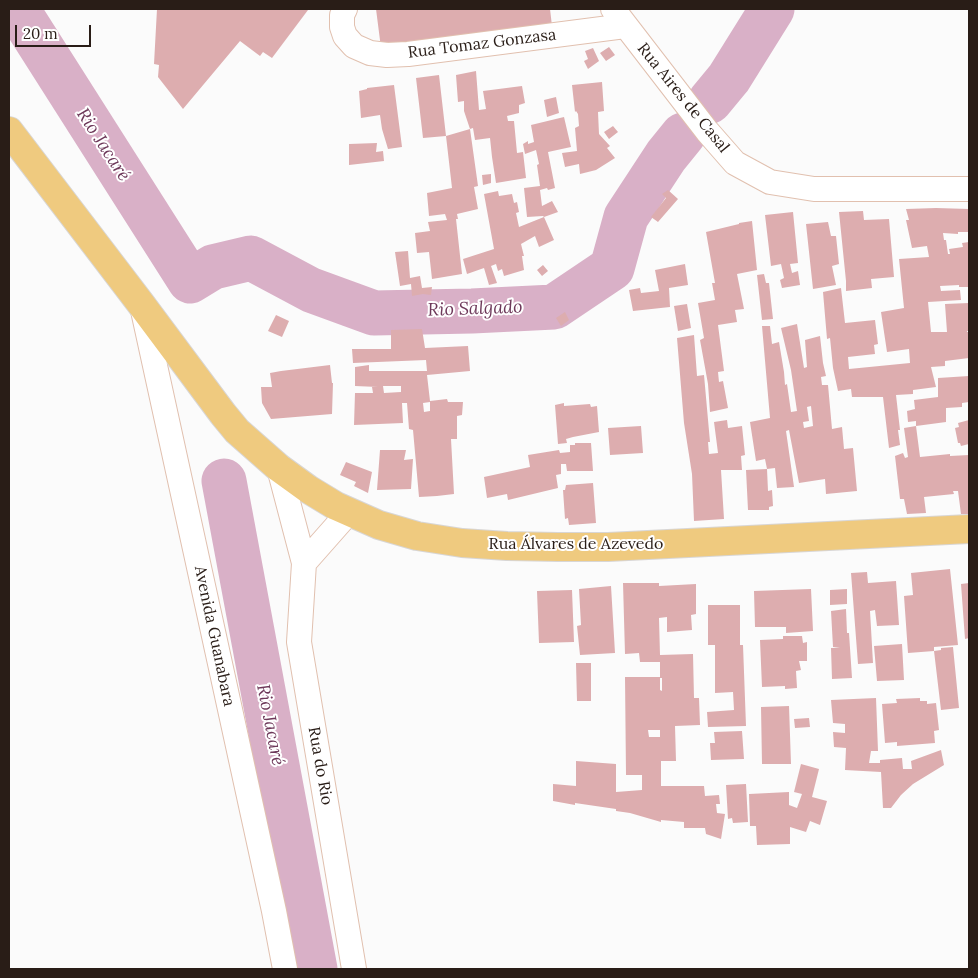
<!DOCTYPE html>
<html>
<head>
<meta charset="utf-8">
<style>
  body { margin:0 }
  #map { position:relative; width:978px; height:978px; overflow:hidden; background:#fbfbfb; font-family:Lora,serif }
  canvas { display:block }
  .frame { position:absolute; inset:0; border:10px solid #291d17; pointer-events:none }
  .scale { position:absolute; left:15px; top:25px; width:76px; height:22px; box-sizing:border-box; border:2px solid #291d17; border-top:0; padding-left:6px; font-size:15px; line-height:18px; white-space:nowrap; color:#291d17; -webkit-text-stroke:4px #fff; paint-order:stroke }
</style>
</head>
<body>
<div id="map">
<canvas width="978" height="978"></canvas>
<div class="frame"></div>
<div class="scale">20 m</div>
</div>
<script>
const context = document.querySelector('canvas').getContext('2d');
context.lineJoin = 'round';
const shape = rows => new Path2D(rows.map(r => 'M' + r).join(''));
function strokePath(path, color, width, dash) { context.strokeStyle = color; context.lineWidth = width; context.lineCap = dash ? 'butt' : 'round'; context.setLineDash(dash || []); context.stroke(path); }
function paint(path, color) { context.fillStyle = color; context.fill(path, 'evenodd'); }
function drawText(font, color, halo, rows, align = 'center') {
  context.font = font + ' Lora,serif'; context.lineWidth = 4; context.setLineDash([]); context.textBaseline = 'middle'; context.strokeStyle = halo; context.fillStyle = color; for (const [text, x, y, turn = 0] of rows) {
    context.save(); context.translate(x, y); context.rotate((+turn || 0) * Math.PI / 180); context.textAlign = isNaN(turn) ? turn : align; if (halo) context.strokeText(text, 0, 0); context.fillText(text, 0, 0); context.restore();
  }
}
strokePath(shape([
  [17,9,190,281,213,267,251,258,311,290,374,313,472,311,554,307,612,268,626,217,666,156,683,135],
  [710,101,729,78,772,9],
  [224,481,315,969]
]), '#d9b0c7', 45);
paint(shape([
  [157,9,306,9,308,10,272,58,263,52,260,56,240,41,183,109,158,77,159,65,154,64],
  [376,9,550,9,552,26,381,48],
  [609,47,615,55,606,61,600,53],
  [593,48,599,61,588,69,584,61,588,59,585,51],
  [476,71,479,110,486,109,483,91,522,86,525,103,519,105,519,113,507,116,508,121,514,121,517,153,523,152,526,178,496,183,492,157,490,138,475,140,473,128,470,129,464,111,464,101,458,102,456,75],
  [439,75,446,136,423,138,416,78],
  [602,82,604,111,598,112,599,134,610,146,607,148,615,158,596,170,580,174,579,164,565,167,562,153,577,151,575,128,579,126,578,114,576,111,575,112,572,85],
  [394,85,402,147,388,149,382,129,380,115,361,118,359,91,367,89,367,88],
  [556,97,559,113,547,117,544,100],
  [564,117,571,147,548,152,555,188,548,190,547,188,540,190,542,206,552,201,558,212,544,217,543,216,527,217,524,188,540,186,537,165,539,164,536,150,525,154,523,144,528,141,528,144,534,142,531,125],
  [613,126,618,132,609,139,604,132],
  [470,129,478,186,474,187,478,209,457,214,458,219,456,219,462,274,432,279,429,252,417,253,415,233,430,231,428,222,447,220,445,214,429,216,427,193,452,188,446,136],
  [377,143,376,152,383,151,384,161,349,165,349,144],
  [491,174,491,183,483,185,482,175],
  [668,190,678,199,658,222,651,217,666,198,662,194],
  [498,191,499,196,512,194,514,203,517,202,519,212,516,213,519,227,544,217,554,240,539,247,535,236,521,244,524,256,522,256,524,270,504,276,502,269,498,271,496,264,491,266,497,283,489,285,484,268,467,274,463,259,494,249,484,194],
  [936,208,969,209,969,232,958,232,958,234,943,233,944,240,946,240,948,254,950,254,949,249,963,247,962,243,969,242,969,287,959,287,959,285,940,286,941,291,960,290,961,300,928,302,931,332,947,332,945,304,969,303,969,331,967,331,967,332,969,332,969,358,945,361,945,366,931,367,936,387,913,390,913,394,896,395,900,430,898,430,900,445,889,448,883,397,852,397,851,389,838,391,833,368,830,338,827,339,823,292,841,288,845,323,875,320,878,344,874,345,875,354,848,357,849,369,910,363,909,349,887,352,881,312,904,308,899,259,929,257,927,246,912,248,906,220,909,220,906,209],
  [863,211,864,220,889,219,894,277,871,279,872,288,846,291,846,281,839,212],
  [793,212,798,263,790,264,792,273,798,271,800,285,782,288,780,280,784,278,781,264,771,266,765,215],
  [752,221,757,270,737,274,744,309,735,310,737,322,718,325,724,371,718,372,719,382,723,381,728,408,710,412,708,384,700,340,704,338,698,303,715,300,712,283,715,283,706,232,739,224,739,223],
  [828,222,831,236,836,236,839,264,832,266,836,285,813,289,806,224],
  [408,251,410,278,420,276,422,288,432,287,431,295,423,294,412,296,411,284,400,286,395,252],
  [685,264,688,285,669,288,670,307,633,311,629,290,640,288,641,293,659,291,655,270],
  [543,265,548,271,542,276,537,270],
  [764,274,766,283,769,283,773,319,762,320,757,275],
  [687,304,691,328,678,331,674,306],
  [565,312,569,320,561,326,556,318],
  [276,315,289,321,282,337,268,331],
  [797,324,804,368,807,367,805,340,820,336,823,363,826,376,821,377,822,385,828,385,832,429,842,427,844,449,853,448,857,491,826,494,825,479,799,483,789,430,786,431,794,487,777,488,775,468,767,469,765,459,756,461,750,422,770,418,762,326,770,326,772,344,779,342,784,372,785,385,787,384,791,412,797,411,791,370,781,328],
  [811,406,813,426,804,428,803,422,809,421,807,407],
  [422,329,425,348,468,346,470,371,427,375,430,401,447,399,448,402,463,402,462,415,457,416,457,439,451,439,454,494,437,496,419,497,413,430,409,429,407,403,402,403,403,423,354,425,355,393,373,393,372,387,378,387,355,386,355,367,369,365,369,371,427,371,426,360,353,363,352,349,391,349,391,330],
  [383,386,401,386,401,392,384,393],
  [430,402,430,411,424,412,423,403],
  [694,335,697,376,704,375,710,442,708,442,709,454,718,453,714,422,727,420,728,428,742,426,745,455,741,456,742,470,721,470,724,519,694,521,692,474,684,423,677,338],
  [330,365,332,383,333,383,332,414,271,419,262,403,261,387,272,387,270,373,281,371],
  [969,376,969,402,962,403,962,407,946,408,946,422,916,426,916,421,908,422,907,411,915,409,914,400,938,397,938,378],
  [564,403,564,406,590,404,591,407,597,406,599,432,573,437,566,439,567,443,558,444,555,405],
  [969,420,969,444,961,446,960,443,958,443,955,428,959,427,958,423],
  [641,426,643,453,610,455,608,428],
  [916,426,920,457,950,454,950,456,969,455,969,514,961,514,958,491,953,491,954,494,924,497,926,513,907,514,904,499,900,499,895,456,903,453,905,458,908,457,904,428],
  [575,443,591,443,593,471,567,471,566,464,561,464,561,474,556,475,558,488,508,500,507,494,487,498,484,477,530,467,528,455,559,450,560,453,570,452,570,445,575,445],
  [380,450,406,450,404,460,413,459,411,489,377,490],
  [346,462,372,472,368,493,354,486,356,482,340,475],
  [767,469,768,491,772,490,773,506,769,507,769,510,748,510,746,470],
  [593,483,596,523,569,525,568,518,565,519,563,490,565,490,566,485],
  [950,569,958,645,934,647,934,651,908,653,904,596,913,595,911,573],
  [867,572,868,583,896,581,899,625,877,626,875,610,870,611,873,663,858,664,851,573],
  [623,583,659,583,659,586,696,584,696,614,691,615,692,630,667,632,667,617,659,618,660,655,693,654,694,698,699,698,700,725,675,726,676,761,661,761,661,786,704,786,705,796,719,795,720,804,716,804,717,813,725,814,721,839,706,834,705,828,684,828,684,822,661,820,661,822,630,813,616,811,616,809,575,803,575,805,553,801,553,784,576,786,576,761,616,764,616,792,642,790,642,775,626,775,625,677,660,677,660,690,662,691,662,678,660,678,660,662,640,662,639,653,625,654],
  [648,730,660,730,660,737,649,737],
  [969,583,969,638,965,639,961,584],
  [611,586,615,653,580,655,577,626,581,625,579,589],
  [811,589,813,631,786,633,786,627,755,627,754,591],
  [847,589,847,604,830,605,830,590],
  [572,590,574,642,539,643,537,591],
  [708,605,740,605,740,645,743,645,746,726,708,727,707,712,734,710,733,692,715,693,715,645,708,645],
  [846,609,847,633,849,633,852,678,832,679,831,648,840,648,833,647,831,611],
  [783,636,802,636,803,643,807,642,807,661,799,661,801,670,796,671,797,688,785,689,785,686,762,687,760,640,783,639],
  [902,644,904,680,877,681,874,646],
  [953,647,959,708,941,710,934,651,941,650,941,648],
  [576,663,591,663,591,701,577,701],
  [876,698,878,751,871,751,869,763,880,763,880,760,902,758,903,769,912,769,911,761,941,750,944,765,913,784,901,795,891,808,883,808,881,772,845,770,846,748,834,747,833,732,845,733,845,724,833,723,831,700],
  [920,698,920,701,927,701,927,704,936,703,939,730,934,731,935,743,897,746,897,742,885,743,882,704,897,703,896,699],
  [789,706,791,764,762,764,761,707],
  [809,718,810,727,795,728,794,719],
  [742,731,744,759,711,760,710,743,715,743,714,732],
  [801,764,819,769,812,797,827,801,820,825,810,821,806,832,790,827,790,844,757,845,756,826,750,826,749,794,789,792,789,805,797,808,802,794,794,792],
  [746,784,748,822,733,823,732,818,728,819,726,785]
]), '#ddadaf');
const minor = shape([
  [345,9,342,15,342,27,345,36,354,46,370,53,387,55,408,54,625,26],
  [613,9,707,131,735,163,770,182,814,189,969,189],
  [142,306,274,911,285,969],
  [279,468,304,563,299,642,354,969],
  [304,563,349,512]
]);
const primary = shape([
  [9,131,141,304,223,414,237,431,279,468,308,489,336,506,379,525,417,536,462,543,507,546,558,547,608,547,969,529]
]);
strokePath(minor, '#e1c0af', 26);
strokePath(primary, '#d8d6d5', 30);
strokePath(minor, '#fff', 24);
strokePath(primary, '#efca7f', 28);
drawText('16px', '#291d17', '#fff', [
  ["Rua Tomaz Gonzasa",482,44,-7],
  ["Rua Aires de Casal",683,98,51],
  ["Rua Álvares de Azevedo",576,544],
  ["Avenida Guanabara",214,636,78],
  ["Rua do Rio",320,766,80]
]);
drawText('italic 18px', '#6d3859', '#fff', [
  ["Rio Jacaré",103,145,57],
  ["Rio Salgado",475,309,-2],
  ["Rio Jacaré",270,725,79]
]);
</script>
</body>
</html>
